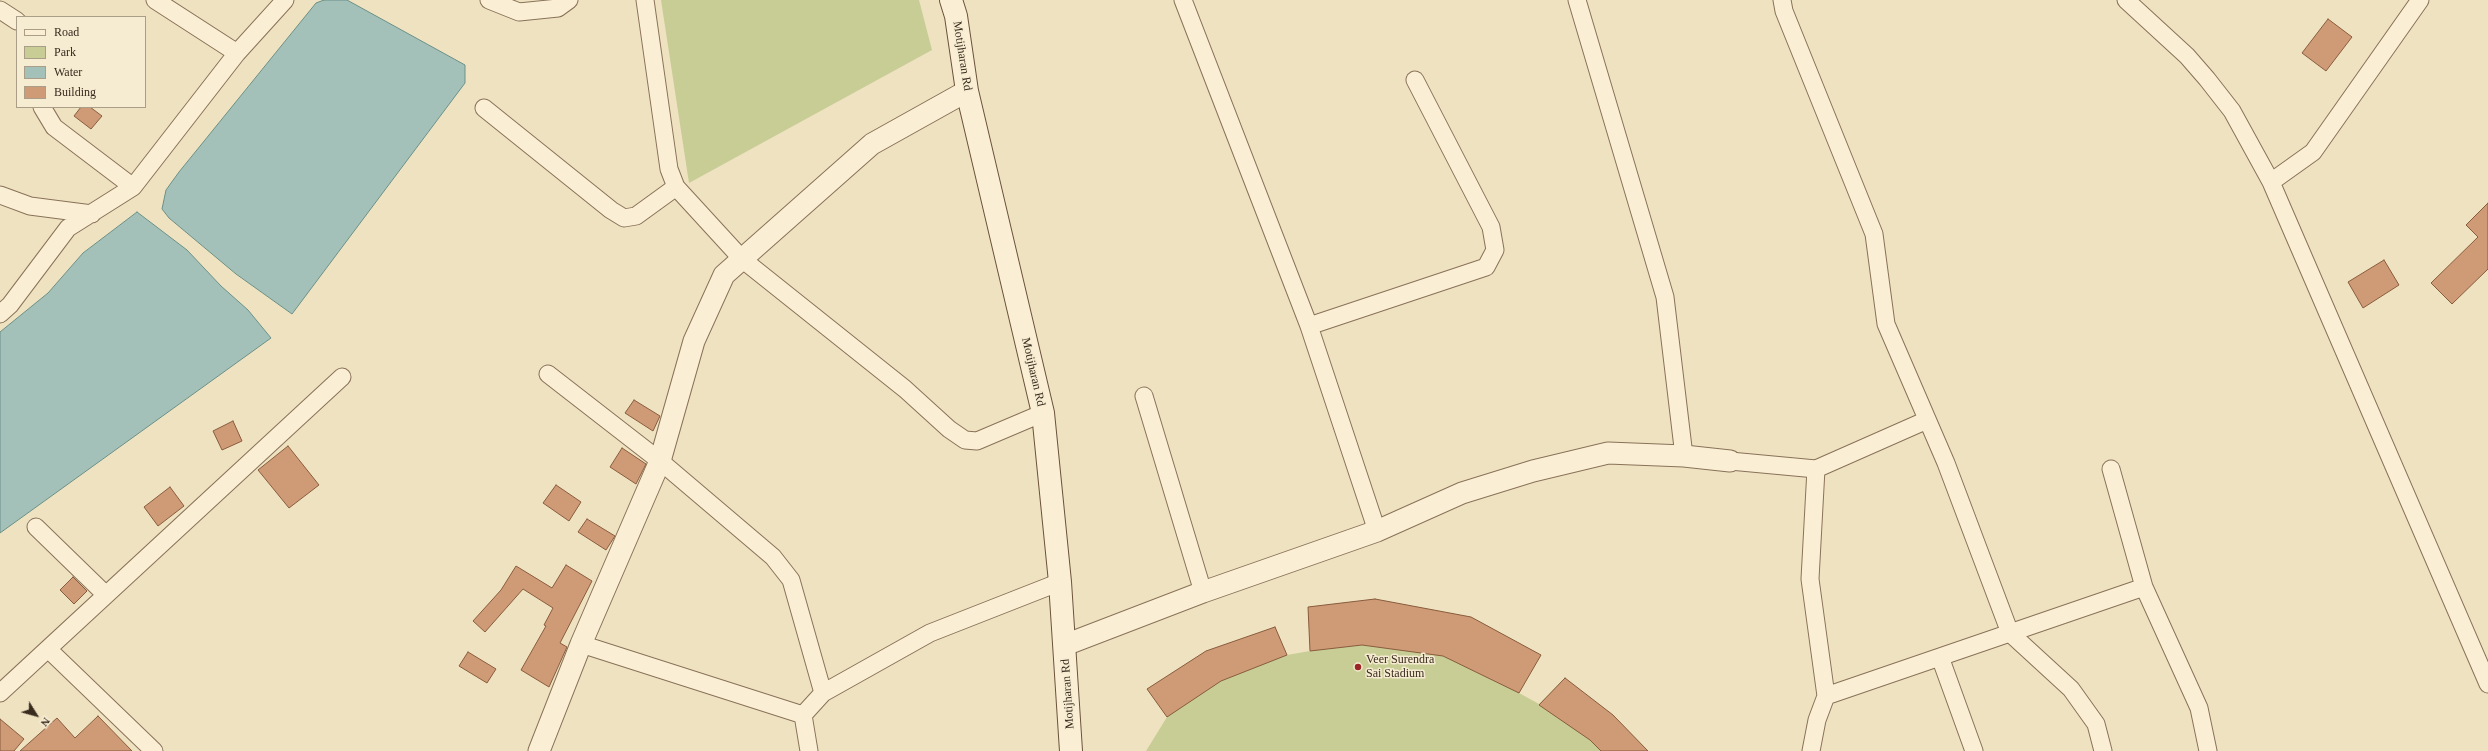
<!DOCTYPE html>
<html>
<head>
<meta charset="utf-8">
<style>
  body { margin:0 }
  #map { position:relative; width:2488px; height:751px; overflow:hidden; background:#efe2c1; font-family:Georgia,serif }
  canvas { display:block }
  .legend { position:absolute; left:16px; top:16px; width:130px; height:92px; box-sizing:border-box; background:#f6ecd1; border:1px solid #aa9e89; margin:0; padding:5px 7px; list-style:none; font-size:12px; color:#382a1d }
  .legend li { display:flex; align-items:center; gap:8px; height:20px }
  .legend b { width:20px; border:1px solid #aa9e89 }
  .north { position:absolute; left:16px; top:695px; width:40px; height:40px; -webkit-text-stroke:3px #f6ecd1; paint-order:stroke; rotate:127deg; font-size:11px; font-weight:700; line-height:16px; text-align:center; color:#382a1d }
  .north::after { content:''; display:block; margin:auto; width:14px; height:18px; background:#382a1d; clip-path:polygon(50% 0,100% 100%,50% 72%,0 100%) }
</style>
</head>
<body>
<div id="map">
<canvas width="2488" height="751"></canvas>
<ul class="legend">
<li><b style="height:5px;background:#faefd5"></b>Road</li>
<li><b style="height:11px;background:#c7cd95"></b>Park</li>
<li><b style="height:11px;background:#a4c1b9"></b>Water</li>
<li><b style="height:11px;background:#ce9b76"></b>Building</li>
</ul>
<div class="north">N</div>
</div>
<script>
const context = document.querySelector('canvas').getContext('2d');
context.lineJoin = 'round';
function paint(path, color) { context.fillStyle = color; context.fill(path, 'evenodd'); }
const shape = rows => new Path2D(rows.map(r => 'M' + r).join(''));
function strokePath(path, color, width, dash) { context.strokeStyle = color; context.lineWidth = width; context.lineCap = dash ? 'butt' : 'round'; context.setLineDash(dash || []); context.stroke(path); }
function drawText(font, color, halo, rows, align = 'center') {
  context.font = font + ' Georgia,serif'; context.lineWidth = 3; context.setLineDash([]); context.textBaseline = 'middle'; context.strokeStyle = halo; context.fillStyle = color; for (const [text, x, y, turn = 0] of rows) {
    context.save(); context.translate(x, y); context.rotate((+turn || 0) * Math.PI / 180); context.textAlign = isNaN(turn) ? turn : align; if (halo) context.strokeText(text, 0, 0); context.fillText(text, 0, 0); context.restore();
  }
}
paint(shape([
  [661,0,919,0,932,50,689,183],
  [1375,599,1471,617,1541,655,1519,693,1539,704,1565,678,1613,715,1648,751,1146,751,1167,717,1147,689,1206,651,1275,627,1287,655,1310,651,1308,607]
]), '#c7cd95');
const water = shape([
  [324,0,347,0,465,65,465,83,292,314,236,274,169,218,162,209,166,190,179,172,316,3,324,0],
  [137,212,187,250,221,286,248,310,271,338,0,533,0,332,48,293,83,253,137,212]
]);
paint(water, '#a4c1b9');
strokePath(water, '#6b9087', 1);
const building = shape([
  [2328,19,2352,37,2326,71,2302,53,2328,19],
  [81,107,90,107,102,116,91,129,74,116,81,107],
  [2488,203,2488,269,2452,304,2431,283,2478,237,2466,225,2488,203],
  [2384,260,2399,285,2363,308,2348,282,2384,260],
  [634,400,660,416,653,431,625,413,634,400],
  [233,421,242,441,222,450,213,431,233,421],
  [288,446,319,485,289,508,258,470,288,446],
  [622,448,646,464,636,484,610,467,622,448],
  [556,485,581,502,569,521,543,503,556,485],
  [170,487,184,506,158,526,144,507,170,487],
  [587,519,615,536,606,550,578,532,587,519],
  [566,565,592,581,560,643,567,647,549,687,521,670,546,626,544,625,553,608,523,589,485,632,473,621,501,590,516,566,552,588,566,565],
  [73,577,87,591,74,604,60,590,73,577],
  [1375,599,1471,617,1541,655,1519,693,1443,656,1362,645,1310,651,1308,607,1375,599],
  [1275,627,1287,655,1221,681,1167,717,1147,689,1206,651,1275,627],
  [468,652,496,669,487,683,459,666,468,652],
  [1565,678,1613,715,1648,751,1601,751,1590,740,1539,705,1565,678],
  [98,716,132,751,20,751,57,718,75,738,98,716],
  [0,719,24,739,14,751,0,751,0,719]
]);
paint(building, '#ce9b76');
strokePath(building, '#895c3d', 1);
const minor = shape([
  [155,0,237,53],
  [489,0,519,12,558,8,569,0],
  [645,0,669,169,676,187,742,259,905,389,949,429,965,440,977,441,1043,413],
  [1183,0,1309,326,1377,531],
  [1577,0,1665,297,1684,456],
  [1782,0,1784,11,1874,234,1886,324,1946,463,2010,633,2071,689,2096,724,2103,751],
  [2126,0,2187,56,2207,79,2232,111,2271,182,2488,684],
  [0,10,17,21],
  [42,107,54,127,133,187],
  [484,108,611,210,624,218,636,216,676,187],
  [2271,182,2313,152,2420,0],
  [0,195,30,206,92,214],
  [0,314,10,305,68,228,133,187,237,53,285,0],
  [1309,326,1486,267,1495,250,1491,227,1415,80],
  [548,374,660,461,773,557,791,580,823,693],
  [1144,396,1203,592],
  [1730,461,1816,469,1927,420],
  [2111,469,2144,587,2199,708,2208,751],
  [36,527,106,595],
  [581,644,803,715,823,693,930,633,1060,582],
  [48,649,154,751],
  [1940,657,1974,751],
  [0,693,342,377],
  [1826,696,2144,587],
  [803,715,809,751],
  [1811,751,1817,720,1826,696,1810,579,1816,469]
]);
const tertiary = shape([
  [1065,645,1203,592,1377,531,1462,493,1533,471,1608,453,1684,456,1730,461],
  [539,751,581,644,660,461,694,341,724,275,872,144,967,91]
]);
const secondary = shape([
  [951,0,956,16,967,91,1043,413,1060,582,1071,751]
]);
strokePath(minor, '#897258', 19);
strokePath(tertiary, '#897258', 23);
strokePath(secondary, '#6b533b', 24);
strokePath(minor, '#faefd5', 17);
strokePath(tertiary, '#faefd5', 21);
strokePath(secondary, '#faefd5', 22);
for (const [x, y, r, color] of [
  [1358,667,4,"#9a2627"]
]) { const dot = new Path2D(); dot.arc(x, y, r, 0, 2 * Math.PI); context.fillStyle = color; context.fill(dot); strokePath(dot, '#f6ecd1', 1.5); }
drawText('12px', '#382a1d', '#f6ecd1', [
  ["Motijharan Rd",962,56,81],
  ["Motijharan Rd",1033,372,77],
  ["Motijharan Rd",1068,694,-94]
]);
drawText('12px', '#382a1d', '#f6ecd1', [
  ["Veer Surendra",1366,660],
  ["Sai Stadium",1366,674]
], 'left');
</script>
</body>
</html>
